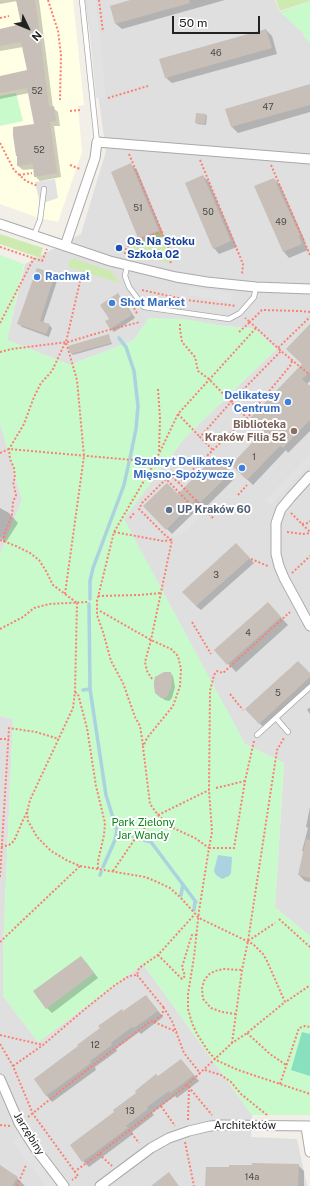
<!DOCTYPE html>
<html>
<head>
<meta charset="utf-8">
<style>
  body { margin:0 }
  #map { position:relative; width:310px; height:1186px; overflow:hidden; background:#f2efe9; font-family:"Public Sans",sans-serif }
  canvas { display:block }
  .north { position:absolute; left:8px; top:8px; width:40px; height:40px; -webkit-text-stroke:3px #fff; paint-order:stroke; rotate:133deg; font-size:11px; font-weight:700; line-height:16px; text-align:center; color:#222 }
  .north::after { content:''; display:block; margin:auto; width:14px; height:18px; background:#222; clip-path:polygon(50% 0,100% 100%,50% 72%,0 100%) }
  .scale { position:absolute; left:172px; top:16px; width:88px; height:18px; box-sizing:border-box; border:2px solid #222; border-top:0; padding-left:5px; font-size:12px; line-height:14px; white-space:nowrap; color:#222; -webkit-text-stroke:3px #fff; paint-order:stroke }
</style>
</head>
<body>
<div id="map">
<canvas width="310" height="1186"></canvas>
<div class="north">N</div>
<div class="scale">50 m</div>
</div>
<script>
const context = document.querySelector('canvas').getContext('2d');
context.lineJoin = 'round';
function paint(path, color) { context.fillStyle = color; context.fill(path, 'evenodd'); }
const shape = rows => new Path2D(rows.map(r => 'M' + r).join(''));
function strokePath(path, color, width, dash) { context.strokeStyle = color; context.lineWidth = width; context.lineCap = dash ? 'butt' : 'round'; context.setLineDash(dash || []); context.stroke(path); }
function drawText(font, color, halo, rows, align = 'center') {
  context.font = font + ' "Public Sans",sans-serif'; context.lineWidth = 4; context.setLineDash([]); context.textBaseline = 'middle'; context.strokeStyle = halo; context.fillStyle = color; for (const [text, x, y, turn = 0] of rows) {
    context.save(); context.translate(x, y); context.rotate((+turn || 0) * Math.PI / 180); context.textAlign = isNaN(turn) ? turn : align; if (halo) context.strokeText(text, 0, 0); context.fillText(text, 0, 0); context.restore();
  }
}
paint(shape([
  [85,0,275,0,280,12,310,2,310,936,275,907,284,763,245,744,123,519,183,440,276,349,255,329,149,318,134,340,70,365,7,340,25,264,81,234,106,151],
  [0,423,22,500,0,554],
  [0,716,13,719,3,949,3,996,38,1042,143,964,252,1115,251,1137,297,1139,307,1186,0,1186]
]), '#e0dfdf');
paint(shape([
  [0,0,73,0,84,105,78,106,82,152,58,222,36,217,0,204]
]), '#ffffe5');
paint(shape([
  [276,0,310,0,310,1,280,11],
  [161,232,171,256,169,263,128,252,127,250,132,244],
  [0,234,43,248,40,258,0,244],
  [71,258,111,271,120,283,68,267]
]), '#cdebb0');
paint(shape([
  [310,1,310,43,304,37,303,33,281,13],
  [16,93,23,121,0,126,0,96],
  [0,255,24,264,7,340,70,365,134,340,149,318,186,319,223,326,255,329,276,349,183,440,124,519,245,744,284,763,275,907,310,936,310,1115,252,1115,143,964,38,1042,3,996,3,949,13,719,0,716,0,554,22,500,0,423]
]), '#c8facc');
paint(shape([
  [302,1032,310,1034,310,1076,291,1070]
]), '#88e0be');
paint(shape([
  [87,0,96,0,106,97,96,98],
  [55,179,58,198,40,204,35,182],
  [189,287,235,293,229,303,189,295],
  [310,454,310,464,271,505,265,500],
  [191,508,199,517,186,532,172,536,168,532],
  [20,1137,56,1184,54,1186,45,1186,13,1142]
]), '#e2e2e2');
paint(shape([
  [218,855,232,857,231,873,229,876,222,879,216,875,214,871]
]), '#aad3df');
paint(shape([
  [0,0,39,0,53,108,58,112,60,126,54,126,61,177,40,181,35,176,34,169,23,170,18,166,35,125,29,93,0,99,0,77,28,71,23,47,0,51,0,30,22,25,17,1,0,4],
  [134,0,225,0,122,29,116,24],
  [266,30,272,36,277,54,172,83,166,78],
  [310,85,310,112,238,133,232,127,227,109],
  [206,115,207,116,206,125,197,124,196,122],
  [131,165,137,170,164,236,145,244,139,238,112,172],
  [203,176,209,182,237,247,219,254,214,248],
  [274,179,280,185,305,241,304,242,308,250,289,258,284,252,256,186],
  [55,275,58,278,43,323,49,325,52,328,49,337,22,327,19,324],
  [118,295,122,298,135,318,114,332,110,328,110,319],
  [310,329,310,381,307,384,310,388,310,431,288,453,286,450,253,485,232,465,265,430,303,364],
  [108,335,112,344,73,355,72,354,70,346],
  [215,457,235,478,206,507,203,504,172,534,144,506,178,496],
  [0,508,9,513,18,523,6,542,0,538],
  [236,545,254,563,201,610,196,606],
  [275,611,288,625,236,672,215,650],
  [170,673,173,676,175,687,172,698,169,701,165,700,159,696],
  [310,674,310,686,264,728,247,710],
  [310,707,310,714,307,710],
  [310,807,310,882,305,881,299,875,304,852,302,851,308,828,306,827],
  [85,961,98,978,52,1013,47,1008],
  [145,996,151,1002,163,1017,141,1034,139,1032,116,1049,117,1051,95,1067,96,1070,52,1102,47,1096,35,1080],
  [186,1066,199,1081,177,1098,175,1096,152,1113,154,1115,132,1132,133,1134,89,1167,83,1161,116,1112,158,1077],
  [298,1165,304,1171,304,1186,206,1186],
  [0,1166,17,1178,25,1186,0,1186]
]), '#0003');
strokePath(shape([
  [119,338,126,347,134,371,138,406,136,429,130,458],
  [90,599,90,581,93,568,124,485,129,462],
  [89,604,90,689,106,795,117,831,115,840,103,867],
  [83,690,90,689],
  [117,831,133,836],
  [137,838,151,842,196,902],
  [100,875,101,872],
  [181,895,183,884],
  [194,910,195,901]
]), '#aad3df', 3.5);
paint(shape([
  [16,0,35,0,49,107,54,106,56,121,50,122,57,173,34,177,33,164,17,166,17,156,16,156,13,135,13,127,34,124,27,88,0,93,0,76,27,70,21,42,0,46,0,29,21,24],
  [130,0,189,0,190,3,115,24,110,6],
  [266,29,272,48,165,78,159,59],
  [310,84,310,105,231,127,225,109],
  [196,113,206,114,205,124,195,123],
  [131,163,159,231,138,238,111,172],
  [203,175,231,241,213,249,185,183],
  [274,178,300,235,299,236,302,244,283,252,254,186],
  [37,268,55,274,40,321,50,324,46,334,17,324],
  [118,293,132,315,110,329,105,321,109,319,100,305],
  [310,324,310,372,302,379,310,386,310,420,283,448,280,446,247,480,231,465,264,430,250,418,302,364,286,349],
  [109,334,111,343,71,354,68,346],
  [215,456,231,472,200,503,197,499,166,530,143,506,167,483,178,494],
  [236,543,250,558,196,606,182,592],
  [268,602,281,617,227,665,214,650],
  [298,661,310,673,310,677,259,724,245,709],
  [164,672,171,672,172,678,171,689,166,698,161,698,155,693,154,686,154,682,155,677],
  [306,839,310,840,310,878,298,875],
  [81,956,94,973,46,1009,33,991],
  [146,995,158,1011,134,1028,132,1027,111,1043,112,1045,90,1061,91,1063,46,1096,34,1079,78,1046,77,1045,100,1028,98,1026,122,1009,123,1011],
  [181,1059,194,1075,170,1093,169,1091,147,1107,148,1109,126,1126,128,1128,82,1162,70,1145,114,1112,113,1110,136,1093,135,1091,156,1074,158,1076],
  [252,1163,299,1164,298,1186,205,1186,206,1167,229,1167,229,1165,252,1165],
  [0,1165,18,1177,12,1186,0,1186],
  [169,1172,179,1186,151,1186]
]), '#c7bfb8');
const lane = shape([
  [82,0,97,142],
  [34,235,40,220,44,189],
  [127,266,125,276,129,287,144,307,229,319,240,313,254,297,256,287],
  [276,718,288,732],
  [257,735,310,687]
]);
const street = shape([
  [0,224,110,261,176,277,207,282,256,287,310,289],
  [65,246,95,158,97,142,310,159],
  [310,476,291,497,281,509,276,523,276,554,279,566,284,578,310,626],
  [0,1079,19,1123,35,1148,64,1186],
  [306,1127,310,1152],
  [100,1186,151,1148,169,1138,189,1131,210,1126,221,1125,310,1126]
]);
strokePath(lane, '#a9a9a9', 6);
strokePath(street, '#a9a9a9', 11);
strokePath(shape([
  [48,0,58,31,61,55,60,100],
  [99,0,103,32],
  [0,18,9,16],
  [108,98,148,86],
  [70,111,80,110],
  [0,143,14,170,26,181,38,186],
  [129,154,172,256,170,265],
  [200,160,243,264,242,275],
  [70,165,80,169],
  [271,165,310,255],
  [19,175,32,173],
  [0,247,42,261,47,249],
  [125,254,126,249,131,243,162,231],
  [142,290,187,300,236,306],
  [134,308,138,315],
  [310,312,300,311,262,310,250,322,281,351,278,348,310,317],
  [0,323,34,258],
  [180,324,180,329,182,342,195,357,198,371,209,379,231,402,200,437,213,450],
  [239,332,250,322,245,318],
  [0,352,12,349,68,342,105,331,140,322],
  [292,361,290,366,247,418,231,402,281,351,310,375],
  [158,389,160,418,159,452],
  [178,414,200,437],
  [0,453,9,449,155,462],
  [169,474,179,483],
  [238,495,247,485],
  [291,513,310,532],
  [130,518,135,512],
  [213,518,179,483,245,419],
  [302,524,308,523,310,521],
  [114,532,163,541,172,540],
  [287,532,302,534,310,533],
  [0,540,16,546,30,553,39,560,46,571,53,585,77,603],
  [172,540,166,536,139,509,142,503,166,479,199,513,204,509],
  [4,542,4,535,12,515,13,502,16,495,13,482,15,478,14,468,10,459,9,449,24,424,34,397,41,383,52,371,65,343],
  [251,559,268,566],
  [292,573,310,556],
  [65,594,84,456,77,380,66,342,82,273],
  [98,596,139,595,161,593],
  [100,611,151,640,171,649,178,656,181,669,180,686,173,706,147,738,143,747,150,804,158,815,171,827,195,838,209,848,199,911,194,957,188,994,188,1009,192,1023,197,1034,208,1051,216,1060,238,1070,310,1094],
  [192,622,211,654],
  [0,629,23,617,34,608,49,604,87,602],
  [152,679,147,671,145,662,151,640,172,540],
  [75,692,78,694,87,728,96,786,105,823,104,835,98,861,98,869],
  [230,694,243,710],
  [0,739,9,739],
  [254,741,245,781,234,848,209,848,212,832,209,790,210,691,214,675,217,671,223,673,290,612],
  [143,745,140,726,135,717,123,683,111,661,103,632,97,615,97,601,114,532,155,462,178,414,256,328],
  [216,788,245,781],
  [27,812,28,821,37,837,51,851,68,861,80,866,145,877,155,881,170,888,180,897,199,918,253,944,263,954,267,961,285,1002,247,1033,232,1043,200,1073],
  [1,847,9,845,14,841,23,820,27,812,30,800,73,708,75,692,77,603],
  [113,871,137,836,158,815,209,790],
  [0,877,9,728,36,732,59,739],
  [279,919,310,947],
  [248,941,275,923],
  [0,942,80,866],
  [158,955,182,979,185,976,182,967,190,941,192,935,197,935],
  [137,975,164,1008],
  [287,1001,309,986],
  [236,1014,222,1012,211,1008,203,999,202,988,204,981,208,975,215,971,223,969,242,970],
  [154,1022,177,1032],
  [247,1033,270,1054,286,1065],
  [0,1035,43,1045],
  [232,1043,242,970,248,941,277,750,284,738],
  [0,1044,13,1066,33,1114,78,1176,72,1180],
  [13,1066,43,1045,85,1009,115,985,129,976,137,975,139,968,158,955,195,914],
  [205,1070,221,1075,231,1082,241,1094,267,1115],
  [280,1084,297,1034,299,1028,305,1026,310,1027],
  [161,1106,175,1126],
  [28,1117,97,1062,151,1021,154,1022,162,1015,164,1008,172,1021,184,1053,200,1073,187,1085,212,1115],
  [188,1120,189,1088],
  [0,1125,10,1126],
  [129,1130,139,1143],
  [185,1142,194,1186],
  [99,1154,112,1166],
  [74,1172,99,1154,187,1085],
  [17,1186,26,1165]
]), '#fa8072', 2, [2, 2]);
strokePath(lane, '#fff', 4.5);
strokePath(street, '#fff', 9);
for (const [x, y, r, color] of [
  [119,248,4,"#1a4fb4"],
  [37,277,4,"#3f7fe0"],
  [112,303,4,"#3f7fe0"],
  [288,402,4,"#3f7fe0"],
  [294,431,4,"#8d6e63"],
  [242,468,4,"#3f7fe0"],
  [169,510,4,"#5c6f8a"]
]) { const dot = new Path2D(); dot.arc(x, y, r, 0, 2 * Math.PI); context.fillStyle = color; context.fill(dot); strokePath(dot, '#fff', 1.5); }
drawText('9px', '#4b4948', null, [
  ["46",216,53],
  ["52",37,91],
  ["47",268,107],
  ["52",39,150],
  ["51",138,208],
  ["50",208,212],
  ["49",281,222],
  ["1",254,457],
  ["3",216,575],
  ["4",248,633],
  ["5",278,693],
  ["12",95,1045],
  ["13",130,1111],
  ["14a",252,1177]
]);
drawText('bold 11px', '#164399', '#fff', [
  ["Os. Na Stoku",127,242],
  ["Szkoła 02",127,255]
], 'left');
drawText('bold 11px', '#366cbe', '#fff', [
  ["Rachwał",45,277],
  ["Shot Market",120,303],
  ["Delikatesy",280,396,"right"],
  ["Centrum",280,409,"right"],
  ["Szubryt Delikatesy",234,462,"right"],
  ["Mięsno-Spożywcze",234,475,"right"]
], 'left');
drawText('bold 11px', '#785e54', '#fff', [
  ["Biblioteka",286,425],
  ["Kraków Filia 52",286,438]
], 'right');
drawText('bold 11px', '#4e5e75', '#fff', [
  ["UP Kraków 60",177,510]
], 'left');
drawText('11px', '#0c8416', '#fff', [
  ["Park Zielony",143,823],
  ["Jar Wandy",143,836]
]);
drawText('11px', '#222', '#fff', [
  ["Architektów",245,1126],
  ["Jarzębiny",29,1134,58]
]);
</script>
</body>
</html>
